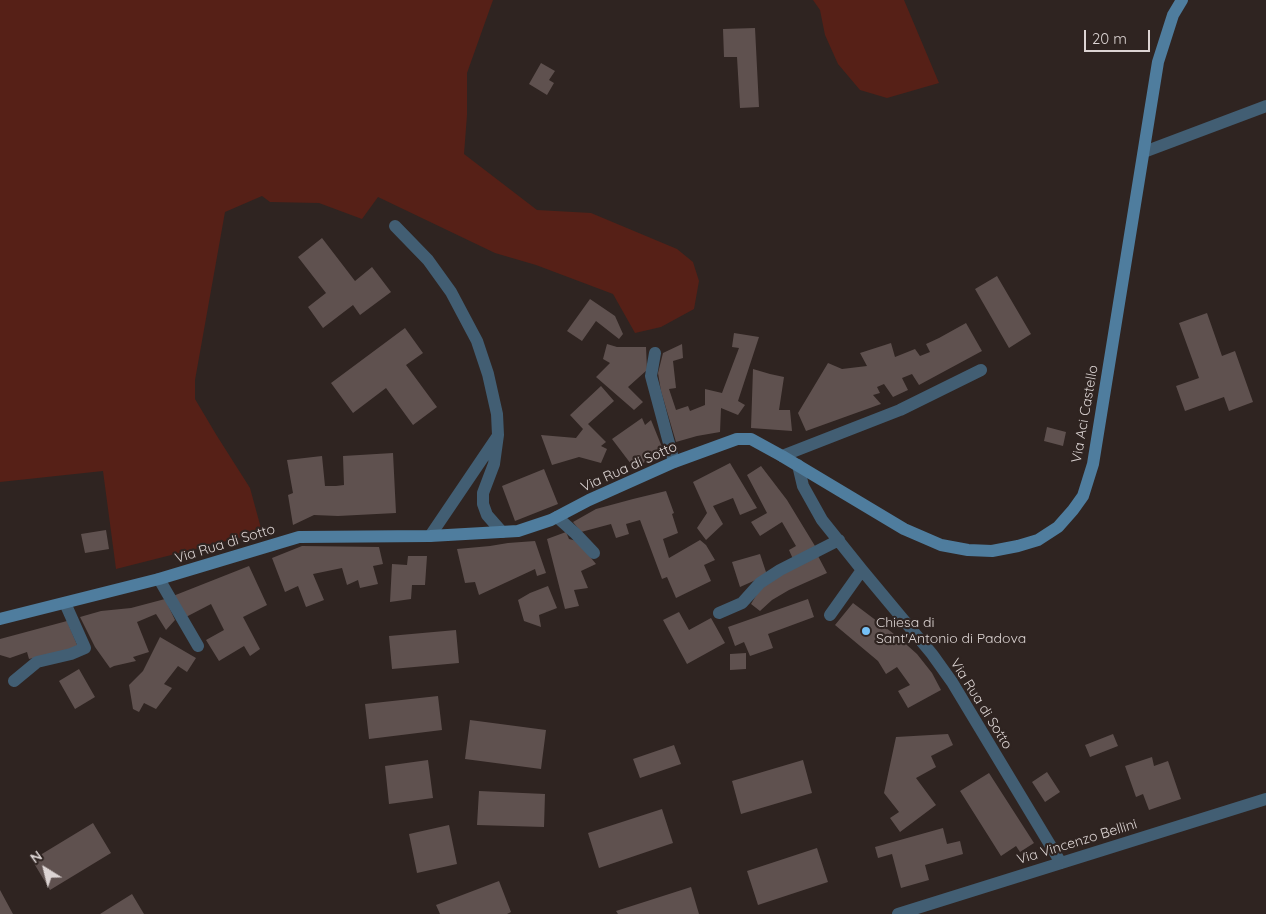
<!DOCTYPE html>
<html>
<head>
<meta charset="utf-8">
<style>
  body { margin:0 }
  #map { position:relative; width:1266px; height:914px; overflow:hidden; background:#2f2421; font-family:Quicksand,sans-serif }
  canvas { display:block }
  .north { position:absolute; left:20px; top:844px; width:50px; height:50px; -webkit-text-stroke:4px #2f2421; paint-order:stroke; rotate:324deg; font-size:14px; font-weight:700; line-height:20px; text-align:center; color:#dcd4d3 }
  .north::after { content:''; display:block; margin:auto; width:18px; height:22px; background:#dcd4d3; clip-path:polygon(50% 0,100% 100%,50% 72%,0 100%) }
  .scale { position:absolute; left:1084px; top:30px; width:66px; height:22px; box-sizing:border-box; border:2px solid #dcd4d3; border-top:0; padding-left:6px; font-size:15px; line-height:18px; white-space:nowrap; color:#dcd4d3; -webkit-text-stroke:4px #2f2421; paint-order:stroke }
</style>
</head>
<body>
<div id="map">
<canvas width="1266" height="914"></canvas>
<div class="north">N</div>
<div class="scale">20 m</div>
</div>
<script>
const context = document.querySelector('canvas').getContext('2d');
context.lineJoin = 'round';
function paint(path, color) { context.fillStyle = color; context.fill(path, 'evenodd'); }
const shape = rows => new Path2D(rows.map(r => 'M' + r).join(''));
function strokePath(path, color, width, dash) { context.strokeStyle = color; context.lineWidth = width; context.lineCap = dash ? 'butt' : 'round'; context.setLineDash(dash || []); context.stroke(path); }
function drawText(font, color, halo, rows, align = 'center') {
  context.font = font + ' Quicksand,sans-serif'; context.lineWidth = 4.5; context.setLineDash([]); context.textBaseline = 'middle'; context.strokeStyle = halo; context.fillStyle = color; for (const [text, x, y, turn = 0] of rows) {
    context.save(); context.translate(x, y); context.rotate((+turn || 0) * Math.PI / 180); context.textAlign = isNaN(turn) ? turn : align; if (halo) context.strokeText(text, 0, 0); context.fillText(text, 0, 0); context.restore();
  }
}
paint(shape([
  [0,0,493,0,467,73,467,115,464,154,537,210,591,213,677,249,693,262,699,281,694,309,661,327,635,333,613,294,536,265,495,253,378,197,362,219,319,203,270,202,262,196,225,212,195,380,195,399,217,436,250,488,262,532,116,569,103,471,0,482],
  [813,0,904,0,939,83,887,98,860,90,838,64,825,35,820,10]
]), '#562017');
paint(shape([
  [755,28,759,107,740,108,737,57,724,57,723,29],
  [541,63,555,71,549,80,554,83,547,95,529,84],
  [322,238,355,281,372,267,391,292,360,315,353,305,323,328,308,307,326,293,298,257],
  [997,276,1031,334,1009,348,975,289],
  [590,299,615,316,623,334,619,339,596,321,582,341,567,331],
  [1207,313,1222,356,1235,351,1253,402,1229,411,1224,397,1185,411,1176,386,1199,378,1179,323],
  [966,323,982,351,919,385,912,374,902,378,908,390,893,397,884,384,877,387,880,393,873,395,881,404,806,431,798,413,828,363,842,369,867,366,860,353,891,343,895,357,915,349,920,356,930,352,926,344,939,338],
  [405,328,423,353,406,365,437,407,413,425,386,388,353,413,331,383],
  [734,333,759,337,738,401,745,405,738,415,721,408,720,432,697,436,676,442,661,391,658,373,663,353,682,344,683,358,673,361,676,388,669,389,676,410,688,406,690,411,705,405,705,389,722,393,739,348,732,347],
  [607,344,617,347,646,347,647,370,628,387,643,402,634,410,596,377,610,363,603,359],
  [753,369,770,374,784,377,779,410,790,410,792,431,751,428],
  [601,386,614,401,588,424,606,442,601,446,607,449,601,463,579,457,552,465,541,435,576,438,583,429,570,415],
  [642,418,645,425,651,420,664,452,634,468,612,439],
  [1047,427,1066,432,1063,446,1044,441],
  [393,453,396,513,338,516,314,515,293,525,288,495,293,493,287,460,322,456,325,486,336,486,344,485,343,456],
  [730,463,757,508,740,515,733,498,713,506,723,524,706,540,697,528,707,513,693,482],
  [761,466,787,500,815,546,793,559,789,550,796,546,782,522,760,536,751,522,767,513,747,475],
  [544,469,558,504,515,521,502,486],
  [666,491,674,513,672,514,678,533,663,539,669,558,700,540,706,545,715,560,704,565,711,581,676,598,667,577,662,579,640,520,626,524,629,534,616,538,611,524,581,532,573,522,596,509,633,499],
  [106,530,109,549,85,553,81,534],
  [566,532,569,539,577,541,596,564,581,571,588,588,574,590,579,606,565,609,547,539],
  [535,541,546,573,537,576,535,569,479,595,475,582,465,583,457,549,490,546,508,543],
  [302,546,379,547,383,564,373,566,378,584,360,588,358,580,347,585,342,568,313,574,324,600,306,607,298,586,285,592,272,558],
  [760,554,767,575,740,587,732,562],
  [408,556,427,556,425,585,412,585,411,599,390,602,392,564,407,565],
  [818,556,827,573,789,590,772,600,760,611,751,604,763,584],
  [249,566,267,605,243,617,260,649,250,656,244,646,219,661,206,640,224,630,211,604,186,617,173,596],
  [548,586,557,608,539,615,541,627,524,621,518,600,530,593],
  [165,599,175,620,166,630,156,614,137,622,149,652,133,657,136,661,114,666,110,668,95,647,80,617,101,611,131,608],
  [808,599,814,617,768,634,773,648,750,656,744,642,735,646,728,627],
  [853,603,898,637,917,654,932,673,941,690,908,708,898,691,910,685,897,667,886,674,878,661,835,625],
  [679,612,689,630,711,618,725,643,687,664,663,620],
  [67,621,78,647,29,659,27,652,10,658,0,655,0,639],
  [456,630,459,663,392,669,389,636],
  [160,637,196,658,187,672,178,666,164,684,172,688,156,709,144,703,139,712,133,709,129,685,143,671],
  [746,653,746,669,730,670,730,654],
  [79,669,95,697,75,709,59,681],
  [438,696,442,730,369,739,365,704],
  [470,720,546,730,541,769,465,759],
  [948,734,953,745,931,756,936,767,916,778,936,805,900,832,890,818,899,812,884,793,896,737],
  [1113,734,1118,746,1090,757,1085,745],
  [674,745,681,764,640,778,633,759],
  [1152,757,1154,766,1168,761,1181,799,1149,810,1143,794,1136,797,1125,766],
  [428,760,433,798,389,804,385,766],
  [803,760,812,793,741,814,732,781],
  [1047,772,1060,792,1045,802,1032,782],
  [989,773,1034,843,1020,852,1016,846,1001,856,960,791],
  [479,791,545,794,544,827,477,825],
  [662,809,673,843,599,868,588,833],
  [93,823,111,853,50,890,32,860],
  [449,825,457,864,417,873,409,834],
  [943,828,947,844,960,841,963,854,925,865,929,880,901,888,892,854,878,858,875,847],
  [817,848,828,882,758,905,747,871],
  [499,881,511,912,507,914,440,914,436,905],
  [691,887,699,914,618,914,616,911],
  [0,890,13,914,0,914],
  [132,894,144,914,100,914]
]), '#5f514f');
strokePath(shape([
  [1144,152,1266,106],
  [395,226,428,260,451,292,477,341,488,374,497,414,498,435,494,464,483,493,483,504,487,515,502,532],
  [655,353,651,376,674,462],
  [782,456,900,410,981,370],
  [798,465,803,486,822,520,862,570,932,654,952,682,1061,863],
  [557,517,576,534,594,553],
  [430,536,497,437],
  [159,579,198,646],
  [719,613,742,603,760,583,780,570,839,540],
  [830,615,862,570],
  [14,681,37,662,71,654,85,648,65,603],
  [898,914,1266,799]
]), '#425e73', 12);
strokePath(shape([
  [0,619,159,579,299,537,430,536,518,531,551,520,589,500,674,462,737,439,751,439,782,456,904,529,941,545,968,550,992,551,1018,546,1038,540,1058,527,1073,510,1083,496,1093,464,1158,62,1173,15,1182,0]
]), '#4f7d9e', 12);
for (const [x, y, r, color] of [
  [866,631,5,"#75c0f6"]
]) { const dot = new Path2D(); dot.arc(x, y, r, 0, 2 * Math.PI); context.fillStyle = color; context.fill(dot); strokePath(dot, '#2f2421', 2); }
drawText('14px', '#dcd4d3', '#2f2421', [
  ["Via Aci Castello",1085,414,-80],
  ["Via Rua di Sotto",629,467,-24],
  ["Via Rua di Sotto",225,544,-17],
  ["Via Rua di Sotto",981,704,58],
  ["Via Vincenzo Bellini",1077,842,-17]
]);
drawText('14px', '#dcd4d3', '#2f2421', [
  ["Chiesa di",876,623],
  ["Sant'Antonio di Padova",876,639]
], 'left');
</script>
</body>
</html>
